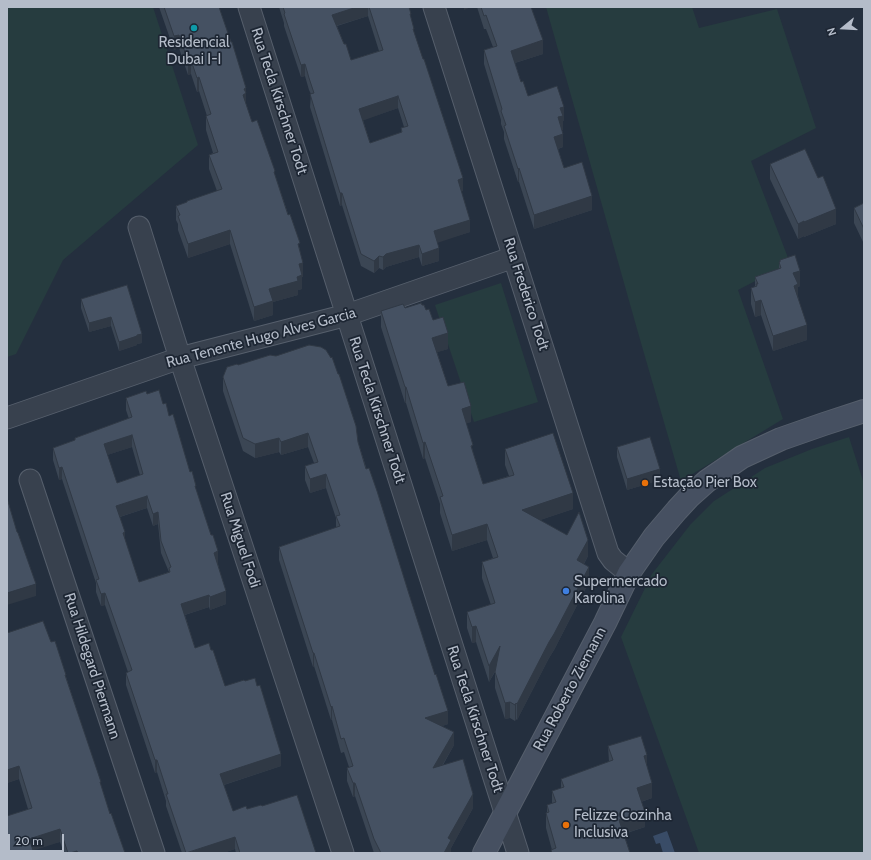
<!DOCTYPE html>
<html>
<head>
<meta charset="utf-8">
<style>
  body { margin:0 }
  #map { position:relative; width:871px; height:860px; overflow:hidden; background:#242f3e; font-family:Cabin,sans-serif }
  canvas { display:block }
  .frame { position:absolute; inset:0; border:8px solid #b4bcc9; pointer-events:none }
  .north { position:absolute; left:823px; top:8px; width:40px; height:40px; -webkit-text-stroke:3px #1d2633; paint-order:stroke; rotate:252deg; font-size:11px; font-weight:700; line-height:16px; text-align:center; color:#b4bcc9 }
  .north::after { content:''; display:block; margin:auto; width:14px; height:18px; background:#b4bcc9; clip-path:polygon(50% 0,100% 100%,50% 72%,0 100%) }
  .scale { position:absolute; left:8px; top:834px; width:56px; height:18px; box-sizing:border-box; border:2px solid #b4bcc9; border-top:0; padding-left:5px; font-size:12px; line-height:14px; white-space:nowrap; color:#b4bcc9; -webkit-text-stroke:3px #1d2633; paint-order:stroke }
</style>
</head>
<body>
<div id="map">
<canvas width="871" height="860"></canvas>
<div class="frame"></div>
<div class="north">N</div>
<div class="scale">20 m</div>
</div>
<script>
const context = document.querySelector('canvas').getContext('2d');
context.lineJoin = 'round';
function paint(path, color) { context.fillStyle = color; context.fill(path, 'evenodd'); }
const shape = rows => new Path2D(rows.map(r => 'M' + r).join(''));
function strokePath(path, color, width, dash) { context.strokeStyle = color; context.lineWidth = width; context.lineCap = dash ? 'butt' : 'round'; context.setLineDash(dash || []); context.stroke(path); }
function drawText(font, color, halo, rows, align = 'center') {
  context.font = font + ' Cabin,sans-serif'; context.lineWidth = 3.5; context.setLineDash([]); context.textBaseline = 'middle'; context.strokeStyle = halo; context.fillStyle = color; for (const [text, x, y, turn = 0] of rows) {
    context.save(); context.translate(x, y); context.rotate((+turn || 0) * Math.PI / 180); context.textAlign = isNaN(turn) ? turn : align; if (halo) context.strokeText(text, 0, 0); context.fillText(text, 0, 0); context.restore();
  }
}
paint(shape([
  [7,7,153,7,198,145,63,260,16,354,7,357],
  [546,7,692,7,699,28,777,9,816,128,751,161,790,263,738,290,783,419,681,481,639,336],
  [501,283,538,402,474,422,435,305],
  [849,437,864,484,864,853,699,853,621,637,652,574,690,525,714,501,739,485,765,468,812,449]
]), '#263c3f');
paint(shape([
  [667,831,675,853,663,853,660,843,656,844,653,836]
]), '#394c67');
const minor = shape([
  [249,7,518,853],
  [434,7,608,553,613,560,629,573],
  [139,227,180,358,343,853],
  [7,418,180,358,347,315,514,257],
  [30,480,154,853]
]);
const secondary = shape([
  [484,853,605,623,629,573,654,537,677,510,689,497,707,481,726,468,742,457,781,439,824,424,864,411]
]);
strokePath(minor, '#565f6c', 23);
strokePath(secondary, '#565f6c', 24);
strokePath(minor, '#38414e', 21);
strokePath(secondary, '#465061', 22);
paint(shape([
  [159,7,219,7,246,102,246,104,252,122,275,175,300,250,303,277,302,277,302,289,298,290,298,295,273,302,273,315,254,321,230,244,188,258,178,230,178,224,176,220,176,206,187,202,187,201,217,191,209,169,209,155,213,153,206,130,206,116,207,116,199,91,197,92,191,74,188,75,179,48,174,50],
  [279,7,409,7,414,34,463,191,461,191,470,232,437,242,439,261,422,266,419,257,386,267,383,270,379,268,374,273,361,266,342,205,340,206,310,107,311,94,309,90,305,76,301,77,284,26,284,23],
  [368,16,379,51,351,60,344,44,337,26],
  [398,108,404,127,401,128,401,133,370,143,363,120],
  [477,7,531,7,543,54,515,63,521,82,528,96,564,120,563,121,563,130,562,130,563,147,558,149,564,168,592,210,534,229,519,182,518,182,504,139,504,132,501,124,501,120,484,64,484,50,493,47,486,29,484,29],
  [770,164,836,224,804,237,804,236,798,239,770,179],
  [864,203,864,244,854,223,854,208],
  [779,262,800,286,798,287,798,296,807,340,773,351,761,315,755,317,751,304,751,288,755,287,755,277,779,269],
  [127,285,142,343,137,344,137,345,119,351,111,326,89,332,81,308,81,299],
  [422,305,426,310,433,320,448,349,437,352,448,386,471,422,466,423,473,452,483,484,509,476,505,465,505,449,573,509,540,520,588,556,584,564,589,582,554,650,549,658,517,720,516,719,515,721,510,718,505,719,495,688,495,672,489,682,476,642,472,643,467,628,467,612,491,605,482,578,482,562,493,558,487,540,452,551,440,513,440,504,425,458,423,459,406,403,405,403,381,327,381,311],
  [238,365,358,442,448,724,442,726,454,745,443,765,473,808,451,848,451,853,374,853,355,796,353,797,347,781,347,768,349,767,344,752,341,753,332,720,331,720,314,666,313,667,279,560,279,547,336,528,336,518,326,488,310,493,305,480,305,466,314,463,308,447,281,455,279,452,255,458,243,451,223,391,223,377],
  [147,394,163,404,169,416,196,492,218,564,226,604,210,610,209,607,185,615,195,648,211,650,225,686,281,766,224,785,233,811,247,809,262,806,316,853,236,853,235,849,223,853,182,853,166,806,166,801,157,772,155,773,126,685,126,673,128,672,105,605,101,606,96,592,96,583,62,479,59,480,53,460,53,448,75,440,75,438,129,419,126,410,126,398],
  [132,447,140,475,117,483,107,455],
  [147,508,153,526,158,524,161,553,169,572,139,582,125,541,120,517],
  [617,447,660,480,627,490,617,457],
  [51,642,66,677,110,814,125,853,64,853,60,842,7,853,28,809,19,779,7,783],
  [608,746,647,766,652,798,641,802,645,827,624,834,630,853,551,853,551,850,552,850,546,828,546,813,547,813,547,805,552,804,552,791,561,788,561,779,609,762]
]), '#3b4654');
paint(shape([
  [357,7,368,7,368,16,332,27,332,15],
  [464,7,471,7,464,10],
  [179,35,179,48,174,50,174,36],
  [543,40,543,54,511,64,511,51],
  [191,60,191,74,188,75,188,61],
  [305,64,305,76,301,77,301,65],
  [199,77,199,91,197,92,197,78],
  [246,88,246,107,243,95,244,89],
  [398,96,398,108,359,122,359,109],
  [564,107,564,120,563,121,563,130,558,131,558,117,560,108],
  [563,134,563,147,554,150,554,137],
  [519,168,519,182,518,182,518,169],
  [463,178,463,191,458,193,458,180],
  [340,193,342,193,342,205,340,206],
  [592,196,592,210,534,229,534,215],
  [836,209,836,224,804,237,804,222],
  [470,220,470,232,434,244,434,231],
  [804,221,804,236,798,239,798,224],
  [230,230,230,244,188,258,188,244],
  [419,245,419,257,386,267,383,270,383,257,386,254],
  [439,248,439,261,422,266,422,254],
  [379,256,379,268,374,273,374,261],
  [303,263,303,277,302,277,302,289,298,290,298,295,273,302,273,315,254,321,254,307,269,289,297,277,299,264],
  [800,271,800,286,798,287,798,299,794,301,793,273],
  [761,300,761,315,755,317,755,302],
  [111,317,111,326,89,332,89,323],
  [807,325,807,340,773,351,773,336],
  [448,333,448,349,432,354,432,338],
  [142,334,142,343,137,344,137,345,119,351,119,342],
  [405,387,406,387,406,403,405,403],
  [471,406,471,422,462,425,462,409],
  [308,433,308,447,281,455,281,442],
  [132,435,132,447,104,456,104,444],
  [279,438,279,452,255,458,255,444],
  [425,442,425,458,423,459,423,443],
  [62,467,62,479,59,480,59,468],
  [660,469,660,480,627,490,627,479],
  [326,474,326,488,310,493,310,479],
  [573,493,573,509,522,526,522,510],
  [147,496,147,508,116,518,116,506],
  [158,512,158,524,153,526,153,514],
  [487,524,487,540,452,551,452,535],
  [125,532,125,545,123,533],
  [588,540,588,556,577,576,577,560],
  [218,551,218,564,214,565,214,553],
  [589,567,589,582,554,650,549,658,517,720,517,704,549,642],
  [36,584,36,596,7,605,7,593],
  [226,591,226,604,210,610,210,597],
  [105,593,105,605,101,606,101,594],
  [209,595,209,607,181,616,181,604],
  [476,626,476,642,472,643,472,627],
  [500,646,500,662,489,682,489,666],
  [313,653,314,653,314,666,313,667],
  [510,702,510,718,505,719,505,703],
  [516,703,516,719,515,721,515,705],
  [332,706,332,720,331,720,331,707],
  [448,711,448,724,425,732,425,718],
  [454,732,454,745,433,781,433,768],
  [281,754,281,766,220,786,220,774],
  [647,755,647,769,644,756],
  [155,760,157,760,157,772,155,773],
  [19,766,19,779,7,783,7,770],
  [353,783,355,783,355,796,353,797],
  [652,783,652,798,637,803,637,788],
  [473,794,473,808,451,848,451,853,444,853,448,838],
  [645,812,645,827,619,835,619,820],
  [60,829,60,842,29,852,29,839],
  [235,837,235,849,223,853,187,853],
  [77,851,77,853,70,853]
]), '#303945');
const building = shape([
  [164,7,219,7,231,42,232,42,246,88,244,89,246,93,243,95,252,122,257,120,275,171,274,172,288,215,290,214,300,243,298,244,303,263,299,264,302,275,297,277,298,281,269,289,273,301,254,307,230,230,188,244,178,216,180,215,176,206,187,202,187,201,222,189,209,155,218,152,206,116,211,114,199,77,197,78,191,60,188,61,179,35,174,36,164,7],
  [283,7,357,7,332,15,344,44,346,44,351,60,383,50,369,7,409,7,411,14,410,14,414,29,413,29,423,59,424,59,463,178,458,180,470,220,434,231,439,248,422,254,419,245,386,254,383,257,379,256,374,261,361,254,342,193,340,193,310,94,314,93,309,78,305,64,301,65,284,14,285,13,283,7],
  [398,96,408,126,401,128,402,132,370,143,359,109,398,96],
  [481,7,531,7,543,40,511,51,521,82,523,81,528,96,557,86,564,107,560,108,563,116,558,117,563,134,554,137,564,168,582,162,592,196,534,215,519,168,518,169,504,126,506,125,501,111,502,109,484,50,497,46,486,15,484,16,481,7],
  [805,149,818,178,823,176,836,209,804,222,804,221,798,224,770,164,805,149],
  [864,203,864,229,854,208,864,203],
  [795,255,800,271,793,273,798,284,794,286,807,325,773,336,761,300,755,302,751,288,757,286,756,284,758,284,755,277,781,268,779,262,780,262,780,260,795,255],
  [127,285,142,334,137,335,137,336,119,342,111,317,89,323,81,299,127,285],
  [421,303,422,305,424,305,426,310,429,309,433,320,443,317,448,333,432,338,448,386,464,382,471,406,462,409,473,445,471,446,483,484,514,475,505,449,553,433,573,493,522,510,567,535,579,512,588,540,577,560,589,567,554,634,549,642,517,704,516,703,515,705,510,702,505,703,495,672,500,646,489,666,476,626,472,627,467,612,495,603,482,562,498,557,487,524,452,535,440,497,443,496,425,442,423,443,406,387,405,387,381,311,403,304,405,308,421,303],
  [309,345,321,347,326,350,331,358,332,357,338,374,339,374,356,426,358,442,366,469,369,468,377,491,409,594,435,675,436,674,448,711,425,718,454,732,433,768,463,759,473,794,448,838,451,840,444,853,381,853,374,839,355,783,353,783,347,768,353,766,344,738,341,739,332,706,331,707,314,653,313,653,279,547,340,526,336,516,340,515,326,474,310,479,305,466,318,462,308,433,281,442,279,438,255,444,243,438,223,377,227,367,237,364,238,365,270,355,276,356,309,345],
  [159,390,163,404,166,403,169,416,173,414,190,472,192,471,196,486,195,486,211,535,213,535,218,551,214,553,226,591,210,597,209,595,181,604,195,648,209,643,211,650,213,650,225,686,244,680,245,681,255,678,257,686,260,685,281,754,220,774,233,811,246,806,247,809,261,805,262,806,297,795,316,853,240,853,235,837,186,853,166,794,168,794,157,760,155,760,126,673,132,670,105,593,101,594,96,580,99,579,62,467,59,468,53,448,75,440,75,438,132,417,126,398,146,391,147,394,159,390],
  [132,435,143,474,117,483,104,444,132,435],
  [147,496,153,514,158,512,161,541,171,567,169,568,170,572,139,582,123,533,125,532,116,506,147,496],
  [650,437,660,469,627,479,617,447,650,437],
  [7,498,17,532,18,533,36,584,7,593,7,498],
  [43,621,51,642,55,641,66,675,65,675,101,782,100,782,110,814,111,813,125,853,78,853,77,851,70,853,68,853,60,829,29,839,34,853,7,853,7,816,32,808,19,766,7,770,7,633,43,621],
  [641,736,647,755,644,756,652,783,637,788,645,812,619,820,630,853,552,853,551,850,556,848,546,813,549,812,547,805,556,802,552,791,564,787,561,779,613,760,608,746,641,736]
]);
paint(building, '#455162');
strokePath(building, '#303945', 1);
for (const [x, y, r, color] of [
  [194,28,4,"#0f9aa8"],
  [645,483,4,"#e8710a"],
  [566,591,4,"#3f7fe0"],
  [566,825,4,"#e8710a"]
]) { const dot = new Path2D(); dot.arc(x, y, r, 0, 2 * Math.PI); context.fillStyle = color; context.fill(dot); strokePath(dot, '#1d2633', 1.5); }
drawText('15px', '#b4bcc9', '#1d2633', [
  ["Residencial",194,43,"center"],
  ["Dubai I-I",194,60,"center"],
  ["Estação Pier Box",653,483],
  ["Supermercado",574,582],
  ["Karolina",574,599],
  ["Felizze Cozinha",574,816],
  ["Inclusiva",574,833]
], 'left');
drawText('15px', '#b4bcc9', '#1d2633', [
  ["Rua Tecla Kirschner Todt",279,101,72],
  ["Rua Frederico Todt",526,294,72],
  ["Rua Tenente Hugo Alves Garcia",261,338,-15],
  ["Rua Tecla Kirschner Todt",377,410,72],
  ["Rua Miguel Fodi",240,540,72],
  ["Rua Hildegard Piermann",92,666,72],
  ["Rua Roberto Ziemann",570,689,-62],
  ["Rua Tecla Kirschner Todt",475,719,72]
]);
</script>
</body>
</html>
